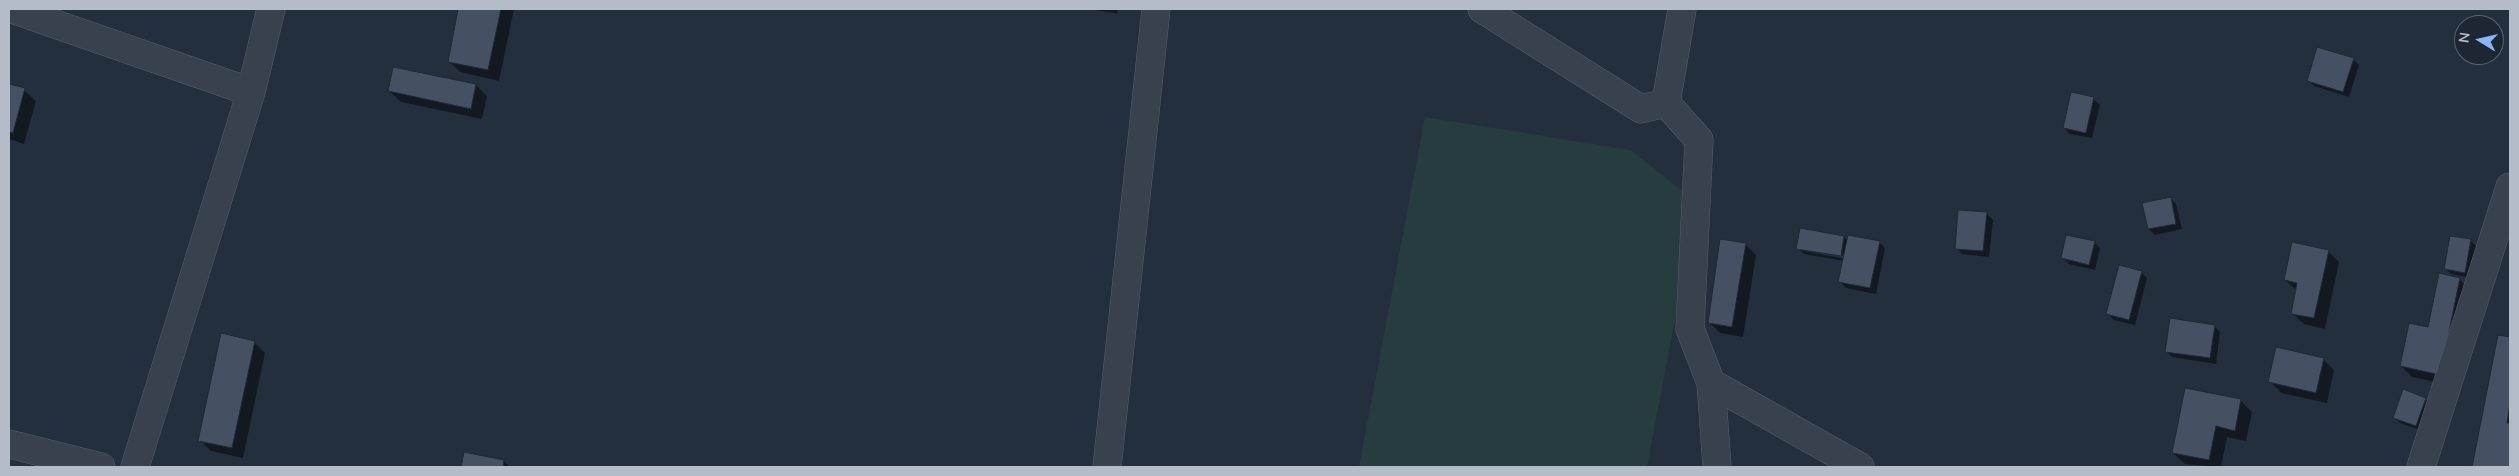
<!DOCTYPE html>
<html>
<head>
<meta charset="utf-8">
<style>
  body { margin:0 }
  #map { position:relative; width:2519px; height:476px; overflow:hidden; background:#242f3e; font-family:"Nunito Sans",sans-serif }
  canvas { display:block }
  .frame { position:absolute; inset:0; border:10px solid #b4bcc9; pointer-events:none }
  .north { position:absolute; left:2454px; top:15px; width:50px; height:50px; box-sizing:border-box; background:#1d2633; border:1px solid #59626f; border-radius:50%; rotate:279deg; font-size:14px; font-weight:700; line-height:20px; text-align:center; color:#b4bcc9 }
  .north::after { content:''; display:block; margin:auto; width:18px; height:22px; background:#8ab4f8; clip-path:polygon(50% 0,100% 100%,50% 72%,0 100%) }
</style>
</head>
<body>
<div id="map">
<canvas width="2519" height="476"></canvas>
<div class="frame"></div>
<div class="north">N</div>
</div>
<script>
const context = document.querySelector('canvas').getContext('2d');
context.lineJoin = 'round';
function paint(path, color) { context.fillStyle = color; context.fill(path, 'evenodd'); }
const shape = rows => new Path2D(rows.map(r => 'M' + r).join(''));
function strokePath(path, color, width, dash) { context.strokeStyle = color; context.lineWidth = width; context.lineCap = dash ? 'butt' : 'round'; context.setLineDash(dash || []); context.stroke(path); }
paint(shape([
  [1425,117,1631,150,1697,203,1647,467,1359,467]
]), '#263c3f');
paint(shape([
  [459,9,514,9,499,81,460,72,449,61],
  [1091,9,1118,9,1117,14],
  [2353,59,2359,65,2349,97,2314,86,2308,80],
  [9,85,24,90,36,101,24,144,9,139],
  [476,85,487,96,482,119,401,102,389,91],
  [2093,99,2100,105,2092,138,2070,134,2064,128],
  [2170,198,2176,204,2182,229,2155,235,2149,229],
  [1960,211,1987,214,1993,220,1989,257,1962,254,1956,248],
  [1844,237,1848,241,1879,242,1885,248,1876,294,1846,288,1840,282,1844,261,1804,254,1798,248],
  [1803,249,1847,256,1847,259,1803,251],
  [2470,240,2476,246,2471,278,2451,274,2445,268],
  [2094,242,2100,248,2095,270,2069,264,2063,258],
  [1745,244,1756,255,1743,337,1720,333,1709,322],
  [2328,251,2339,262,2325,329,2304,324,2292,313,2297,291,2285,280],
  [2141,272,2147,278,2135,325,2114,320,2108,314],
  [2459,279,2470,290,2451,385,2412,377,2401,366,2429,328],
  [2214,326,2220,332,2216,364,2172,357,2166,351],
  [2499,336,2510,338,2510,467,2473,467],
  [254,342,265,353,243,458,211,451,200,440],
  [2323,359,2334,370,2327,403,2281,393,2270,381],
  [2425,399,2431,405,2422,431,2400,423,2394,417],
  [2241,401,2252,412,2246,441,2227,437,2221,467,2185,464,2173,453],
  [465,454,504,461,510,467,463,467]
]), '#0007');
const building = shape([
  [458,9,501,9,488,70,448,62,458,9],
  [2317,47,2354,58,2343,92,2307,81,2317,47],
  [393,67,476,84,471,109,388,91,393,67],
  [9,84,25,88,13,133,9,132,9,84],
  [2071,92,2094,97,2086,133,2063,128,2071,92],
  [2171,197,2176,224,2148,229,2142,203,2171,197],
  [1958,210,1987,212,1983,251,1955,249,1958,210],
  [1800,228,1844,236,1841,256,1796,249,1800,228],
  [1848,235,1880,241,1870,288,1838,282,1848,235],
  [2066,235,2095,241,2089,265,2061,258,2066,235],
  [2450,236,2471,239,2465,273,2444,269,2450,236],
  [1720,239,1746,243,1732,327,1708,323,1720,239],
  [2292,242,2329,250,2314,318,2291,314,2297,283,2284,280,2292,242],
  [2119,265,2142,271,2129,320,2106,314,2119,265],
  [2439,273,2460,278,2440,375,2400,366,2409,323,2428,327,2439,273],
  [2170,318,2215,325,2210,358,2165,352,2170,318],
  [221,333,255,341,232,448,198,441,221,333],
  [2498,335,2510,337,2510,404,2507,423,2510,423,2510,467,2472,467,2498,335],
  [2276,347,2324,358,2316,393,2268,382,2276,347],
  [2185,388,2241,399,2235,431,2216,426,2209,460,2172,453,2185,388],
  [2403,389,2426,398,2416,426,2393,418,2403,389],
  [464,452,504,460,503,467,461,467,464,452]
]);
paint(building, '#455162');
strokePath(building, '#1f2835', 1);
const minor = shape([
  [12,9,251,92],
  [1482,9,1641,109,1666,103,1682,9],
  [1666,103,1699,140,1690,329,1711,383,1717,467],
  [1711,383,1860,467],
  [9,444,101,467],
  [135,467,251,92,271,9],
  [1107,467,1156,9],
  [2421,467,2510,187]
]);
strokePath(minor, '#565f6c', 29);
strokePath(minor, '#38414e', 28);
</script>
</body>
</html>
